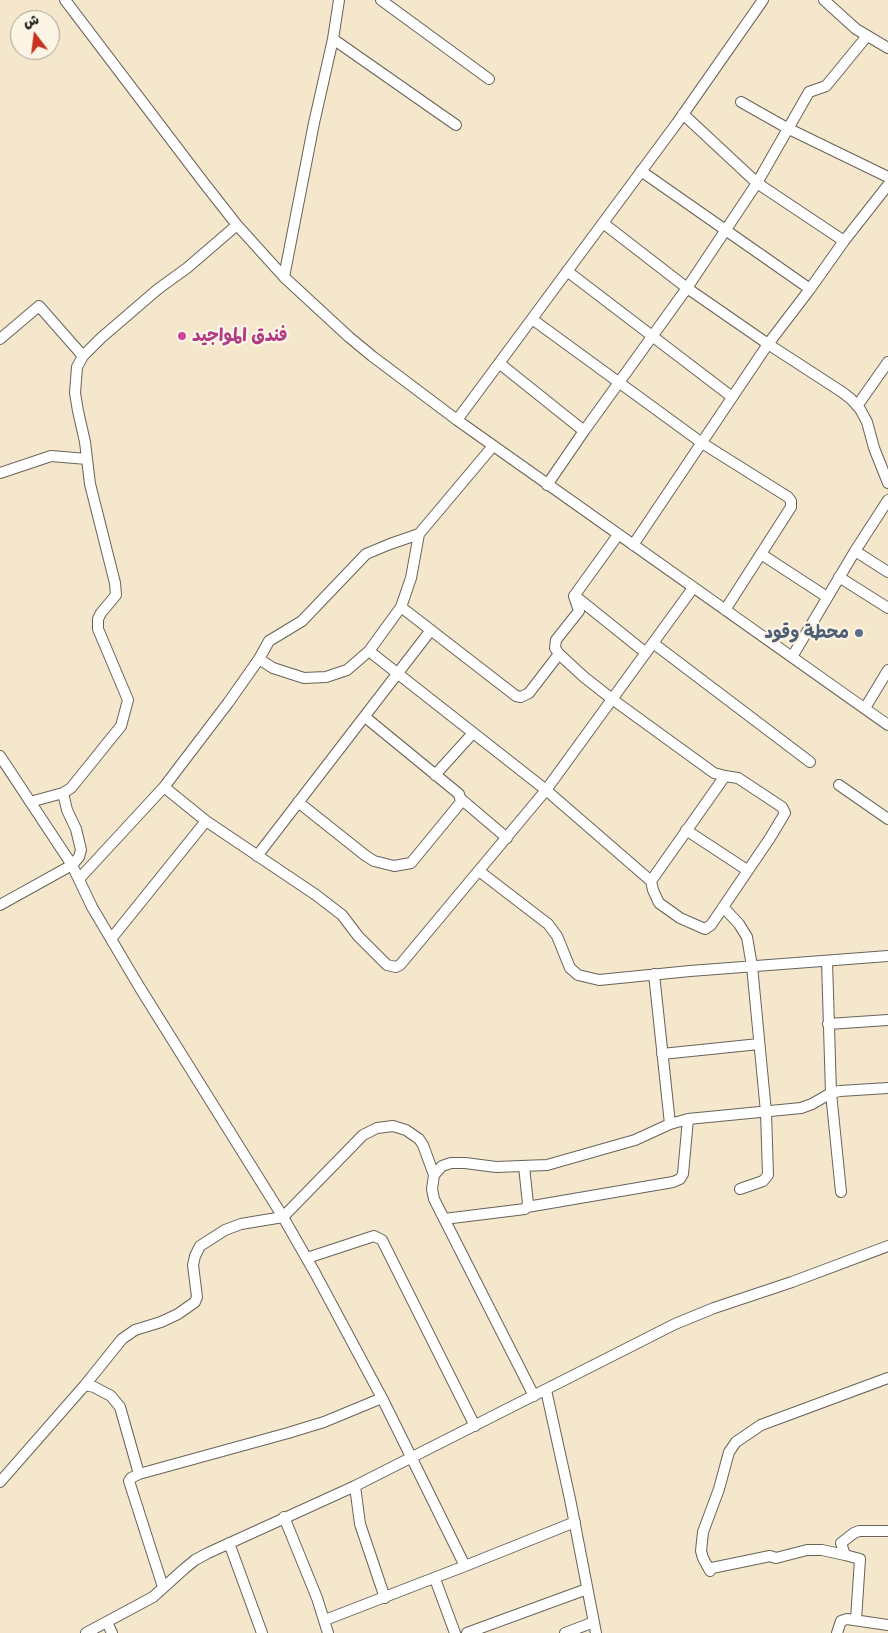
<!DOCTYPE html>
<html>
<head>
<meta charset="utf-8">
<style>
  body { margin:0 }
  #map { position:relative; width:888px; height:1633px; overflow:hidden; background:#f4e7cc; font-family:Caveat,"Playpen Sans Arabic",sans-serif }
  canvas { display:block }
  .north { position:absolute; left:10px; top:10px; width:50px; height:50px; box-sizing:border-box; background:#fcf5e5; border:1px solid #a29e95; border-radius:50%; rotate:345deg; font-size:14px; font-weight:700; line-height:20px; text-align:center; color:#1c1c1c }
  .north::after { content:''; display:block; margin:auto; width:18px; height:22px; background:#c8321e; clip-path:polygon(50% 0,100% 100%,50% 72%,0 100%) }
</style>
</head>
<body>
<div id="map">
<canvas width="888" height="1633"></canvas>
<div class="north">ش</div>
</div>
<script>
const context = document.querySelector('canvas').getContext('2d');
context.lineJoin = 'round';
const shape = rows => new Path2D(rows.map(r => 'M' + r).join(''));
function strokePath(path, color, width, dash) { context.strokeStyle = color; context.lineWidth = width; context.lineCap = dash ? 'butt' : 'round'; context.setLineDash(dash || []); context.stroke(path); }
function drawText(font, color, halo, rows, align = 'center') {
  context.font = font + ' Caveat,"Playpen Sans Arabic",sans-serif'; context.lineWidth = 4.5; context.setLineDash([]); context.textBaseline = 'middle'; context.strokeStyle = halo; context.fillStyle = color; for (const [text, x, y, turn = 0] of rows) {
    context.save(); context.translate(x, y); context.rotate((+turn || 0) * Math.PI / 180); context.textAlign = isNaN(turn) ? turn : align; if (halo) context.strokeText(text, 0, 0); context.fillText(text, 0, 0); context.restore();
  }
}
const minor = shape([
  [65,0,204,183,237,225,284,277,349,337,372,356,457,420,888,725],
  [381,0,489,79],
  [824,0,856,29,888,48],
  [333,39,456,125],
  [741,102,787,128,888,177],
  [683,114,757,183,844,241],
  [641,171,810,289],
  [603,223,687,288,768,344,842,392,851,399,860,409,867,422,874,448,888,483],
  [237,225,187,268,158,289,101,338,83,356,77,367,75,393,78,411,85,442,90,484,115,583,116,595,101,613,98,619,98,629,128,700,121,726,71,788,63,793,67,810,76,829,81,850,79,857,72,865,92,907,140,988,283,1217,315,1273,382,1398,465,1566,575,1522],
  [567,271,732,397],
  [284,277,314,123,333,39,339,0],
  [532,319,702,443,788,497,791,501,791,507,725,610],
  [0,339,39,306,83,356],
  [499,363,584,431],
  [857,406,888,362],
  [457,420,677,123,763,0],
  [0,473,51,456,87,459],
  [547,485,584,431,687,288,757,183,809,92,826,86,867,36],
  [618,535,574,596,579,611,556,640,555,648,559,654,584,677,612,699,714,773,725,776,651,881],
  [633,545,768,344,810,289,844,241,888,185],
  [855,551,888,500],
  [761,554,827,597],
  [839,577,888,608],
  [575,596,646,653],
  [401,607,516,696,521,697,529,693,559,654],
  [653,643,810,762],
  [369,651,546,790,651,881,653,890,659,903,680,918,705,929,711,925,770,838,785,813,782,807,738,778,725,776],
  [792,657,855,551,888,572],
  [259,659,273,668,304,678,326,677,347,670,369,651,401,607,411,578,419,534,493,446],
  [865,708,888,670],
  [0,756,72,865,0,905],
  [435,775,473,733],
  [839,785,888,819],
  [164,787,206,821,316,895,342,915,358,936,387,965,396,967,400,965,546,790,693,588],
  [461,799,507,838],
  [30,802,63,793],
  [298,802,366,856,374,861,394,866,411,863,461,802,459,794,365,717],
  [686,830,747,870],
  [257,856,431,630],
  [479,871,548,924,557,936,570,968,578,975,599,980,690,971,888,956],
  [79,879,164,787,228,703,259,659,269,641,302,621,366,554,390,544,419,534],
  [723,907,739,924,747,937,752,966,766,1112,768,1175,763,1181,740,1189],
  [111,939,206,821],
  [827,961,831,1093,841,1192],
  [654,974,670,1124],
  [828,1024,888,1020],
  [662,1054,759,1044],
  [527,1207,673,1182,680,1179,683,1174,688,1119],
  [444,1219,525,1209,528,1204,524,1166],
  [307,1258,374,1236,382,1240,475,1426],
  [888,1378,761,1425,736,1442,729,1452,719,1489,703,1532,701,1551,703,1558,710,1571,712,1568,770,1556,776,1558,807,1550,822,1550,845,1555,841,1543,854,1533,859,1531,888,1531],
  [85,1385,122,1339,135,1330,161,1322,178,1314,195,1302,197,1297,193,1265,195,1256,200,1246,225,1230,241,1224,283,1217,363,1135,377,1128,393,1126,406,1130,419,1139,423,1145,434,1175],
  [546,1390,570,1499,596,1633],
  [534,1396,434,1199,432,1189,434,1175,442,1166,451,1163,465,1163,496,1167,547,1165,635,1140,670,1124,688,1119,801,1108,812,1104,831,1093,840,1091,888,1088],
  [0,1482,85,1385,94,1387,111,1396,120,1407,139,1474],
  [355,1486,360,1524,385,1598],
  [284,1517,317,1598,328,1633],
  [229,1543,262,1633],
  [845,1555,860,1559,856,1620],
  [435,1579,455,1633],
  [163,1587,129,1481,131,1478,139,1474,288,1433,324,1422,382,1398],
  [325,1620,465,1566],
  [107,1622,112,1633],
  [86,1633,153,1597,184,1569,195,1560,208,1553,355,1486,675,1324,714,1308,792,1282,888,1246],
  [467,1633,587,1589],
  [565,1633,594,1622],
  [837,1633,841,1621,847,1619,888,1625]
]);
strokePath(minor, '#68635a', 12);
strokePath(minor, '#fff', 10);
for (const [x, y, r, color] of [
  [182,336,5,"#d1479c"],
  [859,633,5,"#5c6f8a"]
]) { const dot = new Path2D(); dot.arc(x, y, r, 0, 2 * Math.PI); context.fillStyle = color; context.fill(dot); strokePath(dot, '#fcf5e5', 2); }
drawText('bold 18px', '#b23c85', '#fcf5e5', [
  ["فندق المواجيد",192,336]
], 'left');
drawText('bold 18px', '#4e5e75', '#fcf5e5', [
  ["محطة وقود",849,633]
], 'right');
</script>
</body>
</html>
